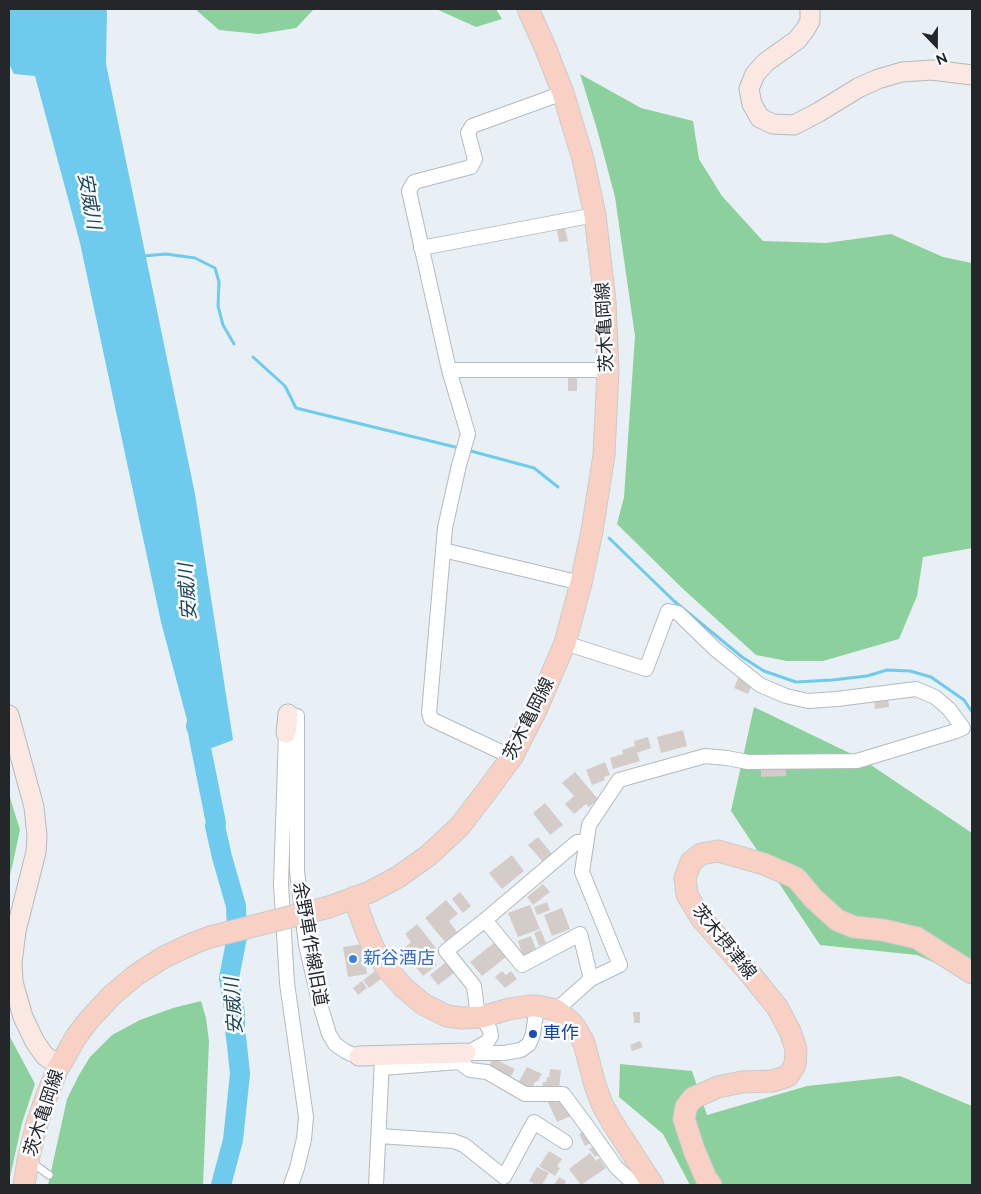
<!DOCTYPE html>
<html>
<head>
<meta charset="utf-8">
<style>
  body { margin:0 }
  #map { position:relative; width:981px; height:1194px; overflow:hidden; background:#e9f0f5; font-family:Raleway,sans-serif }
  canvas { display:block }
  .frame { position:absolute; inset:0; border:10px solid #242729; pointer-events:none }
  .north { position:absolute; left:911px; top:20px; width:50px; height:50px; -webkit-text-stroke:4px #fafcff; paint-order:stroke; rotate:158deg; font-size:14px; font-weight:700; line-height:20px; text-align:center; color:#242729 }
  .north::after { content:''; display:block; margin:auto; width:18px; height:22px; background:#242729; clip-path:polygon(50% 0,100% 100%,50% 72%,0 100%) }
</style>
</head>
<body>
<div id="map">
<canvas width="981" height="1194"></canvas>
<div class="frame"></div>
<div class="north">N</div>
</div>
<script>
const context = document.querySelector('canvas').getContext('2d');
context.lineJoin = 'round';
function paint(path, color) { context.fillStyle = color; context.fill(path, 'evenodd'); }
const shape = rows => new Path2D(rows.map(r => 'M' + r).join(''));
function strokePath(path, color, width, dash) { context.strokeStyle = color; context.lineWidth = width; context.lineCap = dash ? 'butt' : 'round'; context.setLineDash(dash || []); context.stroke(path); }
function drawText(font, color, halo, rows, align = 'center') {
  context.font = font + ' Raleway,"Noto Sans JP",sans-serif'; context.lineWidth = 5; context.setLineDash([]); context.textBaseline = 'middle'; context.strokeStyle = halo; context.fillStyle = color; for (const [text, x, y, turn = 0] of rows) {
    context.save(); context.translate(x, y); context.rotate((+turn || 0) * Math.PI / 180); context.textAlign = isNaN(turn) ? turn : align; if (halo) context.strokeText(text, 0, 0); context.fillText(text, 0, 0); context.restore();
  }
}
paint(shape([
  [195,9,314,9,296,28,259,34,219,30],
  [436,9,496,9,502,19,476,27],
  [580,74,641,108,693,121,699,159,722,196,763,241,826,243,891,234,943,257,972,263,972,548,923,557,917,596,899,639,823,661,787,661,756,655,682,588,617,524,624,497,635,336,615,197,597,129],
  [754,707,862,759,972,833,972,979,917,955,820,945,731,811],
  [9,794,20,830,12,867,9,878],
  [201,1001,206,1018,209,1041,203,1185,48,1185,67,1099,79,1075,90,1057,112,1035,140,1020,173,1008],
  [9,1035,35,1084,22,1123,9,1182],
  [620,1064,692,1071,707,1115,807,1086,900,1076,972,1106,972,1185,690,1185,663,1134,619,1097]
]), '#8cd19d');
paint(shape([
  [9,9,106,9,107,11,106,64,195,494,233,740,196,754,161,622,80,243,35,76,14,74,9,64]
]), '#6ecbee');
strokePath(shape([
  [143,256,166,254,195,258,215,268,219,282,218,306,223,325,234,344],
  [253,357,285,386,296,408,459,448],
  [467,450,534,468,558,487],
  [609,538,674,601,742,657,764,671,796,682,832,680,867,676,887,670,910,671,931,677,964,700,972,712]
]), '#6ecbee', 3);
strokePath(shape([
  [196,726,198,731,199,738,216,823,215,826,222,857,236,906,237,937,229,978,235,1014,235,1030,237,1045,240,1074,233,1140,221,1185]
]), '#6ecbee', 20);
paint(shape([
  [564,224,568,241,559,242,556,226],
  [568,375,577,375,577,391,568,391],
  [738,678,752,685,748,694,734,688],
  [888,696,889,707,875,709,874,698],
  [683,730,687,746,661,753,657,737],
  [648,737,651,748,637,753,640,761,613,769,610,758,623,754,622,750,635,746,634,741],
  [605,762,610,775,604,777,605,780,592,785,586,770],
  [786,766,786,776,761,777,761,767],
  [575,772,598,799,589,807,586,804,574,814,565,804,574,796,562,783],
  [545,803,563,825,550,835,533,813],
  [538,837,552,854,543,862,528,845],
  [512,855,524,871,502,889,489,873],
  [543,884,550,892,533,905,527,897],
  [460,892,471,906,463,913,452,899],
  [446,900,458,914,449,921,457,932,445,942,425,918],
  [547,902,550,910,537,915,534,907],
  [530,905,540,929,518,937,508,913],
  [562,908,570,929,552,936,544,915],
  [417,924,436,948,428,954,437,965,423,976,402,950,411,942,405,934],
  [541,930,546,943,539,946,534,933],
  [531,936,537,952,523,957,518,941],
  [494,943,506,957,482,976,470,962],
  [362,944,367,974,348,977,343,947],
  [446,962,454,973,438,985,430,975],
  [375,971,381,979,369,988,363,980],
  [502,971,506,975,511,971,517,979,505,988,495,977],
  [362,981,367,988,358,995,353,988],
  [633,1012,640,1012,640,1023,634,1023],
  [640,1041,643,1047,632,1051,630,1045],
  [493,1058,515,1069,510,1078,489,1067],
  [527,1067,542,1074,537,1082,536,1081,531,1089,518,1083],
  [550,1069,561,1070,559,1090,542,1089,543,1082,546,1082,547,1077,549,1077],
  [555,1099,556,1103,563,1099,571,1116,557,1122,548,1102],
  [587,1130,593,1142,585,1146,579,1134],
  [596,1145,601,1153,595,1157,589,1149],
  [549,1151,562,1159,557,1166,560,1168,555,1176,539,1166],
  [590,1153,596,1161,599,1158,606,1168,581,1185,569,1169],
  [537,1167,549,1173,542,1185,536,1185,529,1181],
  [559,1177,566,1181,564,1185,554,1185]
]), '#d4ccc8');
const lane = shape([
  [31,1162,49,1175]
]);
const street = shape([
  [421,248,595,215],
  [449,370,608,370],
  [443,550,581,583],
  [288,714,297,716,297,871,306,945,319,1001,329,1034,335,1044,345,1051,351,1054,359,1056],
  [286,733,281,884,287,983,306,1117,304,1139,297,1168,291,1185],
  [512,757,431,719,429,713,445,528,459,465,468,434,449,370,409,191,414,182,471,167,475,159,468,133,472,126,563,93],
  [485,920,522,965,580,934,591,979],
  [556,1010,591,979,620,965,582,872,589,825,619,780,705,756,727,758,748,762,857,761,956,731,963,728,949,709,935,697,916,689,837,699,808,701,786,696,760,685,715,649,678,613,668,611,646,669,565,643],
  [478,1017,474,986,446,951,485,920,577,842,586,842],
  [469,1052,487,1042,491,1036,490,1030,482,1017],
  [466,1053,504,1053,521,1050,529,1044,533,1034,537,1006],
  [382,1068,459,1062,470,1070,487,1072,525,1094,563,1094,587,1126,616,1167,635,1185],
  [379,1136,453,1141,464,1145,504,1177,534,1122,565,1142],
  [376,1185,382,1059]
]);
const secondary = shape([
  [810,9,810,21,805,30,797,40,766,62,755,74,749,89,752,104,760,118,773,124,794,125,819,112,858,88,878,79,902,72,932,70,972,75],
  [9,715,34,807,37,836,36,852,16,931,12,963,13,982,23,1017,35,1042,45,1056,51,1060,61,1062],
  [286,733,288,714],
  [359,1056,466,1053]
]);
const primary = shape([
  [354,897,366,931,374,949,388,970,403,987,423,1004,447,1016,462,1018,482,1017,509,1009,529,1006,537,1006,556,1010,569,1020,575,1027,584,1043,595,1085,602,1104,612,1122,653,1185],
  [329,907,370,892,398,877,429,855,460,826,486,792,512,757,537,708,565,643,581,583,592,531,604,455,608,370,605,301,595,215,583,159,563,93,545,47,528,9],
  [24,1185,28,1160,36,1127,44,1103,57,1070,76,1037],
  [711,1185,706,1178,694,1150,684,1119,686,1107,693,1098,718,1087,742,1082,773,1081,788,1076,795,1065,796,1049,790,1031,777,1007,752,976,702,919,687,895,685,878,691,862,701,854,718,851,764,864,796,878,814,899,837,920,854,927,883,930,917,938,972,973]
]);
strokePath(lane, '#b3babf', 9);
strokePath(street, '#b3babf', 16);
strokePath(secondary, '#b3babf', 21);
strokePath(primary, '#cacbcc', 23);
strokePath(lane, '#fff', 7);
strokePath(street, '#fff', 14);
strokePath(secondary, '#fbe8e2', 19);
strokePath(primary, '#f8d1c4', 21);
const primaryBridge = shape([
  [76,1037,88,1021,111,996,136,975,164,957,194,943,210,937,329,907]
]);
strokePath(primaryBridge, '#cacbcc', 23, []);
strokePath(primaryBridge, '#f8d1c4', 21);
for (const [x, y, r, color] of [
  [353,959,5,"#3f7fe0"],
  [533,1034,5,"#1a4fb4"]
]) { const dot = new Path2D(); dot.arc(x, y, r, 0, 2 * Math.PI); context.fillStyle = color; context.fill(dot); strokePath(dot, '#fafcff', 2); }
drawText('18px', '#242729', '#fafcff', [
  ["茨木亀岡線",605,327,-93],
  ["茨木亀岡線",529,719,-63],
  ["茨木摂津線",724,942,51],
  ["余野車作線旧道",310,944,80],
  ["茨木亀岡線",44,1113,-72]
]);
drawText('18px', '#366cbe', '#fafcff', [
  ["新谷酒店",363,959]
], 'left');
drawText('18px', '#164399', '#fafcff', [
  ["車作",543,1034]
], 'left');
drawText('italic 19px', '#1e4756', '#fafcff', [
  ["安威川",89,201,80],
  ["安威川",188,592,-94],
  ["安威川",234,1006,-94]
]);
</script>
</body>
</html>
